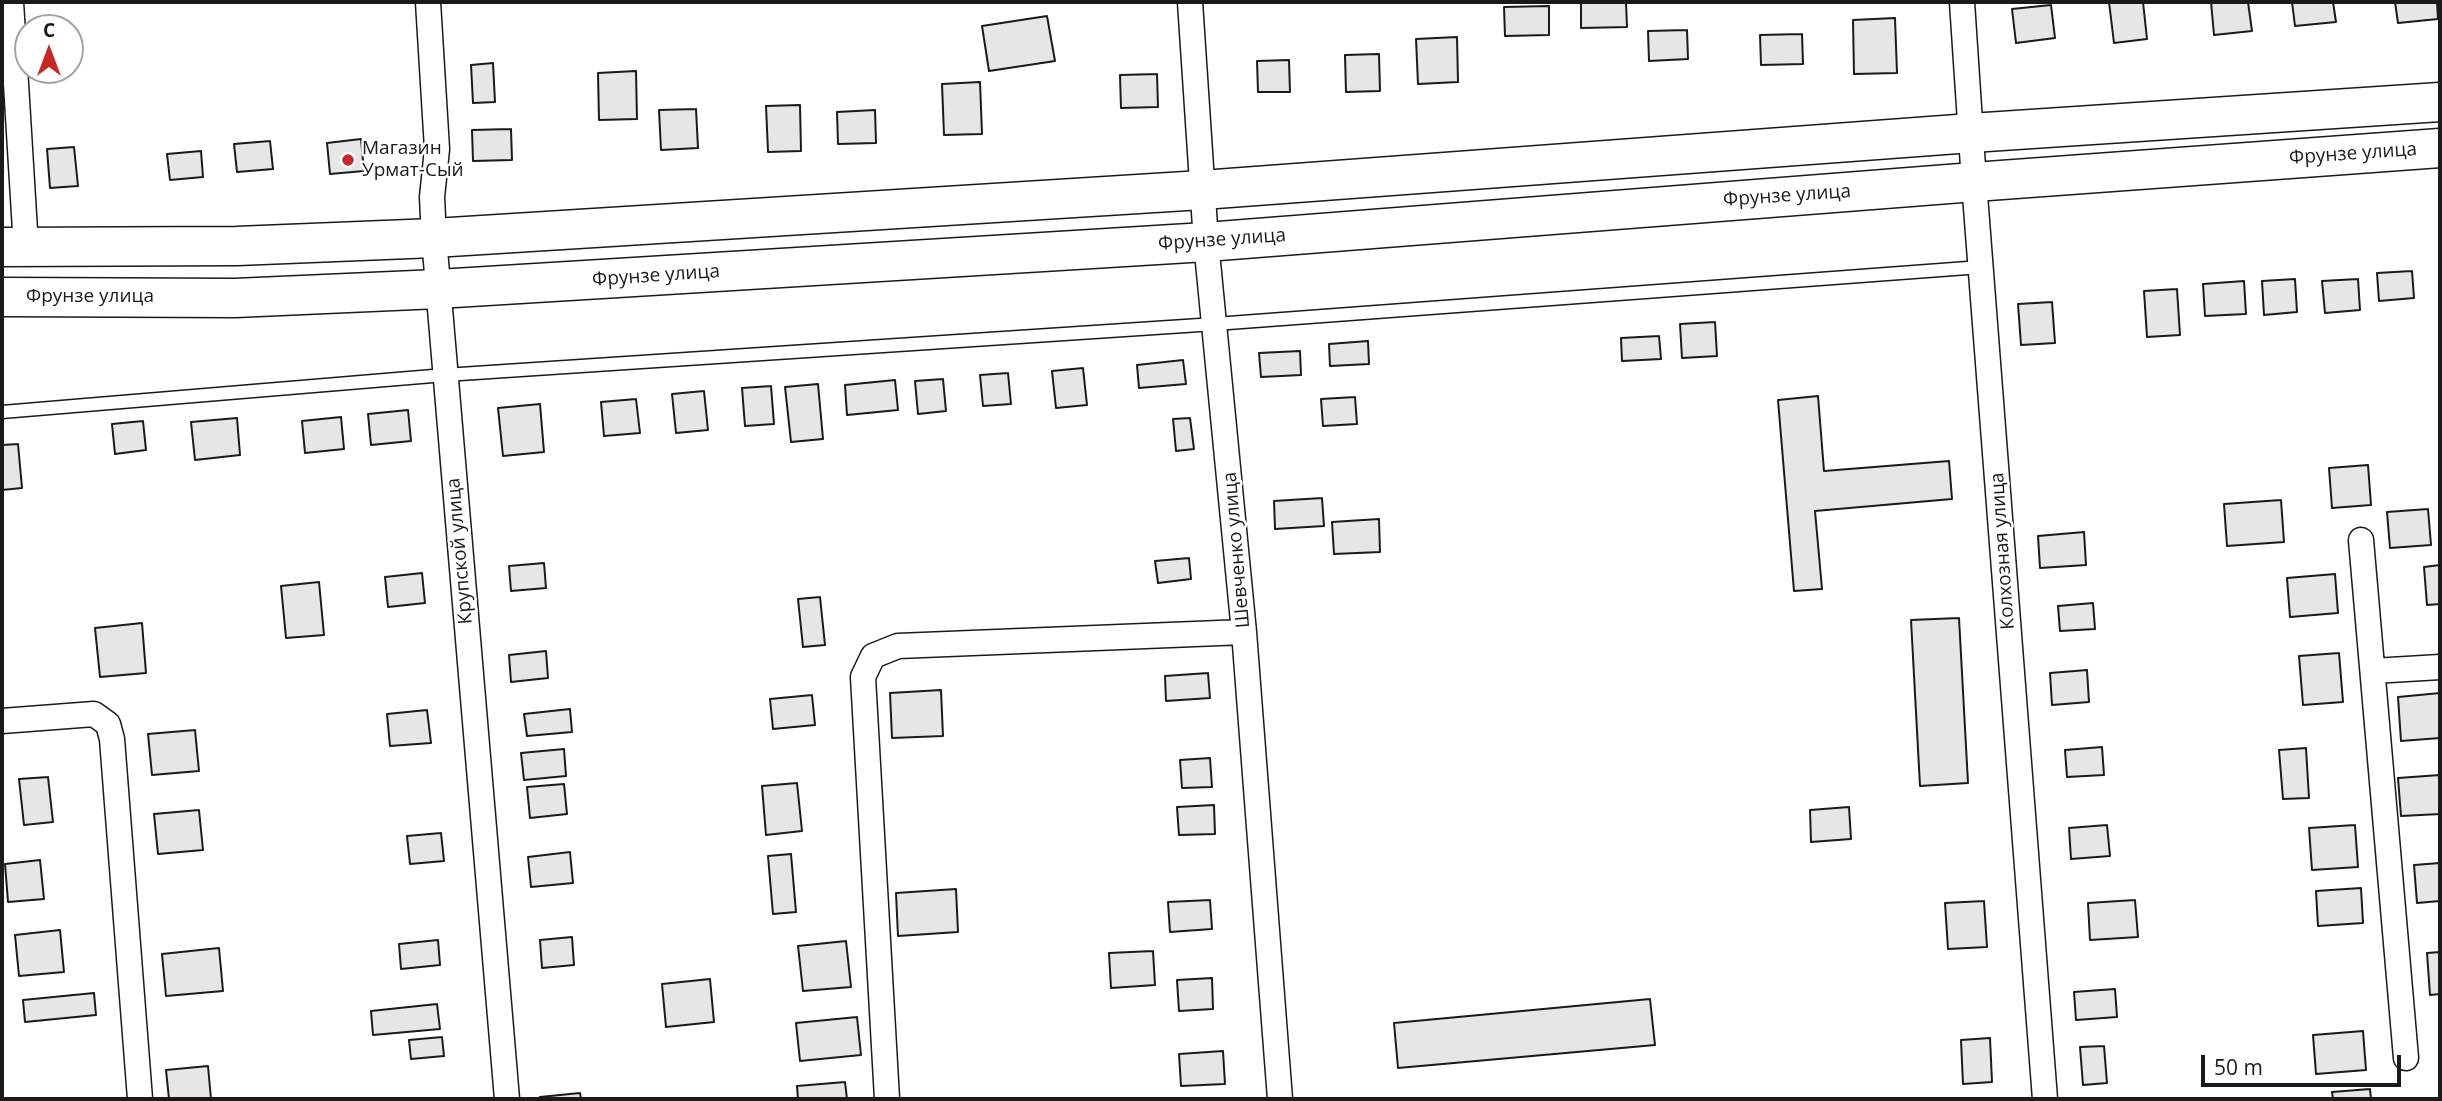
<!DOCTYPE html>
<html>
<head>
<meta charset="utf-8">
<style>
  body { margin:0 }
  #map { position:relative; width:2442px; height:1101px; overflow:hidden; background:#fff; font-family:"Open Sans",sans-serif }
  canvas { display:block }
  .frame { position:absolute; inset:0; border:4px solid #1a1a1a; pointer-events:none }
  .north { position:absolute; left:14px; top:14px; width:70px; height:70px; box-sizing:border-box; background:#fff; border:2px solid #a3a3a3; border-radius:50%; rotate:0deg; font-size:19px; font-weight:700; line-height:28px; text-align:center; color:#1a1a1a }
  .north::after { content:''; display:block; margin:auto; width:24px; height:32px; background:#c62828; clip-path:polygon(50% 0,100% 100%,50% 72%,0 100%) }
  .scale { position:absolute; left:2201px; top:1055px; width:200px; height:32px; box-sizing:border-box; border:4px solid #1a1a1a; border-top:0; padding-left:9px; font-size:21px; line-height:24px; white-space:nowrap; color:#1a1a1a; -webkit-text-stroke:5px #fff; paint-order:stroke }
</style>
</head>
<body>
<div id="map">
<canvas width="2442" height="1101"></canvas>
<div class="frame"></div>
<div class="north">С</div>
<div class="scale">50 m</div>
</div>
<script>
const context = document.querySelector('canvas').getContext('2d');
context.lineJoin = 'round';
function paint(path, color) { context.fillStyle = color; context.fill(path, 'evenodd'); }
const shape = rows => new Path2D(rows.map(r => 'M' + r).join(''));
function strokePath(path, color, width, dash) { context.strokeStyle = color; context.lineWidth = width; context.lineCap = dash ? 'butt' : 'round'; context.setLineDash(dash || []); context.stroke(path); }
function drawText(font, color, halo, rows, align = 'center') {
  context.font = font + ' "Open Sans",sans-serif'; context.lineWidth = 5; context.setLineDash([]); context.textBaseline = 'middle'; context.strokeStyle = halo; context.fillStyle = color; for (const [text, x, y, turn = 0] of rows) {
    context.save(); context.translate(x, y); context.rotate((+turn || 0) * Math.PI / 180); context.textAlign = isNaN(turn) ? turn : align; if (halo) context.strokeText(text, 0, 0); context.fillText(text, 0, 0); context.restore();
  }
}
const building = shape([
  [1581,2,1626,2,1627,27,1581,28,1581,2],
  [2109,2,2143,2,2147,39,2114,43,2109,2],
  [2211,2,2248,2,2252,31,2214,35,2211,2],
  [2292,2,2333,2,2336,22,2295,26,2292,2],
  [2395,2,2437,2,2438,19,2398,23,2395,2],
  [2051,5,2055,38,2016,43,2012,9,2051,5],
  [1549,6,1549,35,1505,36,1504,7,1549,6],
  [1047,16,1055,61,989,71,982,26,1047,16],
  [1895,18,1897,73,1854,74,1853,20,1895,18],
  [1687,30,1688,59,1649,61,1648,31,1687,30],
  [1802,34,1803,64,1761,65,1760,35,1802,34],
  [1457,37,1458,82,1418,84,1416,39,1457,37],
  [1379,54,1380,91,1346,92,1345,55,1379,54],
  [1289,60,1290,92,1258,92,1257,61,1289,60],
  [493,63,495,102,473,103,471,65,493,63],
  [636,71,637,119,599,120,598,73,636,71],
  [1157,74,1158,107,1121,108,1120,75,1157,74],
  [980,82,982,134,944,135,942,84,980,82],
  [800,105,801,151,768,152,766,106,800,105],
  [696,109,698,148,661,150,659,110,696,109],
  [875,110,876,143,838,144,837,112,875,110],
  [511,129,512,160,473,161,472,130,511,129],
  [361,139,364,171,330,174,327,143,361,139],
  [270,141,273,169,237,172,234,144,270,141],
  [74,147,78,186,50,188,47,149,74,147],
  [201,151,203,177,170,180,167,154,201,151],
  [2412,271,2414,298,2379,301,2377,273,2412,271],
  [2295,279,2297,312,2264,315,2262,281,2295,279],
  [2358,279,2360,310,2325,313,2322,281,2358,279],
  [2244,281,2246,314,2205,316,2203,284,2244,281],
  [2177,289,2180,335,2147,337,2144,291,2177,289],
  [2052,302,2055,343,2021,345,2018,304,2052,302],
  [1715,322,1717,356,1682,358,1680,324,1715,322],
  [1659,336,1661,359,1622,361,1621,338,1659,336],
  [1368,341,1369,364,1330,366,1329,344,1368,341],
  [1300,351,1301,375,1261,377,1259,353,1300,351],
  [1183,360,1186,384,1139,388,1137,365,1183,360],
  [1083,368,1087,405,1056,408,1052,371,1083,368],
  [1008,373,1011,404,983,406,980,375,1008,373],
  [943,379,946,411,918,414,915,381,943,379],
  [895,380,898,410,847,415,845,385,895,380],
  [818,384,823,439,791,442,785,387,818,384],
  [771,386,774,424,745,426,742,388,771,386],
  [704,391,708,430,676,433,672,394,704,391],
  [1818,396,1824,471,1949,461,1952,499,1815,511,1822,589,1794,591,1778,400,1818,396],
  [1355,397,1357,424,1323,426,1321,399,1355,397],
  [636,399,640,433,604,436,601,402,636,399],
  [540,404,544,452,503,456,498,408,540,404],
  [408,410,411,441,371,445,368,414,408,410],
  [341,417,344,449,305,453,302,421,341,417],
  [237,418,240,455,195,460,191,422,237,418],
  [1190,418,1194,449,1176,451,1173,419,1190,418],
  [143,421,146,450,115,454,112,424,143,421],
  [18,444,22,488,2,490,2,445,18,444],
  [2368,465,2371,505,2332,508,2329,468,2368,465],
  [1322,498,1324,526,1275,529,1274,501,1322,498],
  [2281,500,2284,542,2227,546,2224,504,2281,500],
  [2428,509,2431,545,2390,548,2387,512,2428,509],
  [1379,519,1380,552,1334,554,1332,522,1379,519],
  [2084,532,2086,565,2040,568,2038,536,2084,532],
  [1189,558,1191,579,1158,583,1155,561,1189,558],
  [544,563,546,588,511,591,509,566,544,563],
  [2440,565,2440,604,2427,605,2424,567,2440,565],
  [422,573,425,603,388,607,385,577,422,573],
  [2335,574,2338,613,2290,617,2287,578,2335,574],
  [319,582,324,635,286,638,281,586,319,582],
  [820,597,825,645,803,647,798,599,820,597],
  [2093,603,2095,629,2060,631,2058,606,2093,603],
  [1959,618,1968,783,1920,786,1911,620,1959,618],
  [142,623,146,673,100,677,95,628,142,623],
  [546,651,548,678,511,682,509,655,546,651],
  [2339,653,2343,702,2303,705,2299,656,2339,653],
  [2087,670,2089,702,2052,705,2050,673,2087,670],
  [1208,673,1210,698,1166,701,1165,676,1208,673],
  [941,690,943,736,892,738,890,693,941,690],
  [2440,693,2440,738,2401,741,2398,697,2440,693],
  [812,695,815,725,773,729,770,699,812,695],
  [570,709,572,732,527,736,524,714,570,709],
  [427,710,431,743,390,746,387,714,427,710],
  [195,730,199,771,152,775,148,734,195,730],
  [2102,747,2104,775,2067,777,2065,750,2102,747],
  [2306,748,2309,798,2283,799,2279,750,2306,748],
  [564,749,566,776,524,780,521,753,564,749],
  [1210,758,1212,787,1182,788,1180,760,1210,758],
  [2440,775,2440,814,2401,816,2398,778,2440,775],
  [48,777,53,822,24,825,19,779,48,777],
  [797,783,802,831,766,835,762,786,797,783],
  [564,784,567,814,530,818,527,787,564,784],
  [1214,805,1215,834,1179,835,1177,807,1214,805],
  [1849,807,1851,839,1811,842,1810,810,1849,807],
  [199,810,203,850,158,854,154,814,199,810],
  [2107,825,2110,856,2071,859,2069,828,2107,825],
  [2355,825,2358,867,2312,870,2309,828,2355,825],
  [441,833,444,861,410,864,407,836,441,833],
  [570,852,573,883,531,887,528,857,570,852],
  [791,854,796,912,773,914,768,856,791,854],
  [40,860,44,899,8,902,5,864,40,860],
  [2440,863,2440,901,2417,903,2414,865,2440,863],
  [2361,888,2363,923,2318,926,2316,891,2361,888],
  [956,889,958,932,898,936,896,893,956,889],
  [1210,900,1212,929,1170,932,1168,902,1210,900],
  [2135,900,2138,937,2090,940,2088,903,2135,900],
  [1984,901,1987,947,1948,949,1945,903,1984,901],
  [60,930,64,972,19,976,15,935,60,930],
  [572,937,574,965,542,968,540,940,572,937],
  [438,940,440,965,401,969,399,944,438,940],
  [846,941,851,987,803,991,798,946,846,941],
  [219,948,223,991,166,996,162,954,219,948],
  [1153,951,1155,985,1111,988,1109,953,1153,951],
  [2440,952,2440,994,2430,995,2427,953,2440,952],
  [1212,978,1213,1009,1179,1011,1177,980,1212,978],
  [710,979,714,1022,666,1027,662,984,710,979],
  [2115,989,2117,1017,2076,1020,2074,992,2115,989],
  [94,993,96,1015,25,1022,23,1000,94,993],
  [1650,999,1655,1045,1398,1068,1394,1023,1650,999],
  [437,1004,440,1029,373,1035,371,1011,437,1004],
  [857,1017,861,1055,800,1061,796,1023,857,1017],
  [2363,1031,2366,1070,2316,1074,2313,1035,2363,1031],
  [442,1037,444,1056,411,1059,409,1040,442,1037],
  [1990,1038,1992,1082,1963,1084,1961,1040,1990,1038],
  [2104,1046,2107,1083,2083,1085,2080,1047,2104,1046],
  [1223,1051,1225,1084,1181,1086,1179,1054,1223,1051],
  [208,1066,211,1099,169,1099,166,1070,208,1066],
  [845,1082,847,1099,798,1099,797,1086,845,1082],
  [2370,1089,2371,1099,2333,1099,2332,1092,2370,1089],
  [580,1093,581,1099,541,1099,540,1097,580,1093]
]);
paint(building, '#e6e6e6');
strokePath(building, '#1a1a1a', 2);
const service = shape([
  [2,412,445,375,1215,324,1981,267]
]);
const minor = shape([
  [11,2,26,247],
  [428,2,437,149,432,197,434,238,507,1099],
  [1190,2,1206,242,1244,632,1280,1099],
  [1962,2,1974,182,2045,1099],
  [2361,540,2406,1058],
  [2373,671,2440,667],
  [2,721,94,714,108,724,112,739,140,1099],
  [887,1099,863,677,873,656,898,646,1244,632]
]);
const primary = shape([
  [2,247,237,246,434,238,1202,190,1971,133,2440,102],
  [2,297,235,298,438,289,1206,242,1974,182,2440,148]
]);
strokePath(service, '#1a1a1a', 15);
strokePath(minor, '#1a1a1a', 27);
strokePath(primary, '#1a1a1a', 41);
strokePath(service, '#fff', 12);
strokePath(minor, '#fff', 24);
strokePath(primary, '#fff', 38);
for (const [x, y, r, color] of [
  [348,160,7,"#c62828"]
]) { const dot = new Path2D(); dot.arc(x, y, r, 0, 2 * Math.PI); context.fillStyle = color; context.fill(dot); strokePath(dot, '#fff', 2.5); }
drawText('19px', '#1a1a1a', '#fff', [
  ["Магазин",362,149],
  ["Урмат-Сый",362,171]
], 'left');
drawText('19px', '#1a1a1a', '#fff', [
  ["Фрунзе улица",2353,154,-4],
  ["Фрунзе улица",1787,196,-4],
  ["Фрунзе улица",1222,240,-4],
  ["Фрунзе улица",656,276,-4],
  ["Фрунзе улица",90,297],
  ["Шевченко улица",1237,550,-95],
  ["Крупской улица",460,551,-95],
  ["Колхозная улица",2003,551,-94]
]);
</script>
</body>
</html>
